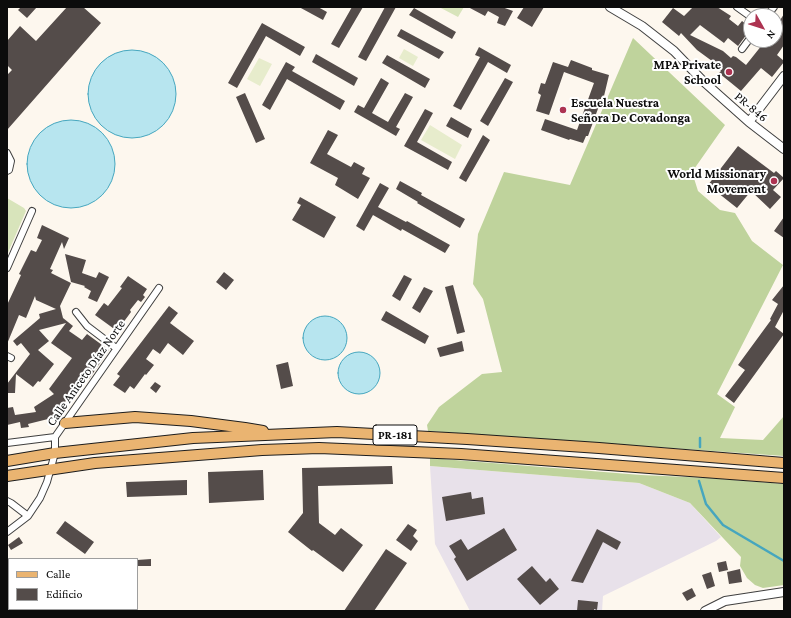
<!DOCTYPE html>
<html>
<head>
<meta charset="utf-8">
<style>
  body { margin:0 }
  #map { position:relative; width:791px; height:618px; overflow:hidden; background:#fdf7ee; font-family:"Crimson Pro",serif }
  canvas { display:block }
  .frame { position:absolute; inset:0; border:8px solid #0c0c0c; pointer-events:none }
  .legend { position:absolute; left:8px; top:558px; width:130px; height:52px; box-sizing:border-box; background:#fff; border:1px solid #9e9e9e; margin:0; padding:5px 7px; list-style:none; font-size:12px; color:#0c0c0c }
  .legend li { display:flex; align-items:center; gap:8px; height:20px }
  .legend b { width:20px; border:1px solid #9e9e9e }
  .north { position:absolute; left:743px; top:8px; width:40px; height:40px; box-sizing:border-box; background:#fff; border:1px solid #9e9e9e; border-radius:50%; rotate:129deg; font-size:11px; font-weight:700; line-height:16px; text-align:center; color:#0c0c0c }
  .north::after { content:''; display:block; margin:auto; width:14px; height:18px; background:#ad3351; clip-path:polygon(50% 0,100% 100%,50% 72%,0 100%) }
</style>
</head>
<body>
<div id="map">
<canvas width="791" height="618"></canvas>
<div class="frame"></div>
<ul class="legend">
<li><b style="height:5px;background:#eab471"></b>Calle</li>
<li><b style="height:11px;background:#544c4a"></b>Edificio</li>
</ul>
<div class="north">N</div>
</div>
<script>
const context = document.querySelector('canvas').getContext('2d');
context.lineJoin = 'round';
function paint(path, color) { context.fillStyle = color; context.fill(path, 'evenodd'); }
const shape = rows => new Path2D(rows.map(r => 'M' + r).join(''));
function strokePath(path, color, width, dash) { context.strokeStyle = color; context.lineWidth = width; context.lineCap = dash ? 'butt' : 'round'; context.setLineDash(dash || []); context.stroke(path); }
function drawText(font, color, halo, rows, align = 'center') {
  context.font = font + ' "Crimson Pro",serif'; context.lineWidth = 4; context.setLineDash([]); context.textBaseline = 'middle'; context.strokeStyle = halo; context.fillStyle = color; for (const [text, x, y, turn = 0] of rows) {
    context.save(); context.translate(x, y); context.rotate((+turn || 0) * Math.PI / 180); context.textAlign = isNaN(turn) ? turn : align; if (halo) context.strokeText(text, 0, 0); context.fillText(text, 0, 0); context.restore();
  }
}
paint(shape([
  [430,466,639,483,690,503,721,537,716,541,603,596,602,611,470,611,435,544]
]), '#e8e1ea');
paint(shape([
  [439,7,464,7,458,17],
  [7,198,24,208,26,211,7,255]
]), '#d8e4bb');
paint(shape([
  [633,38,725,125,692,172,698,191,720,210,735,213,752,241,783,265,717,394,735,407,720,438,763,440,784,416,784,456,428,431,427,425,439,407,482,374,502,372,483,299,473,284,478,234,504,172,570,185],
  [430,458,641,475,709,478,784,484,784,585,763,588,755,585,747,578,740,566,741,557,690,503,639,483,430,466]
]), '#bfd39c');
paint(shape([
  [404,49,418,57,413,66,399,58],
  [259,58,272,64,260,86,247,79],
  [430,125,462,145,455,159,421,140]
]), '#e7eccc');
const water = shape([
  '88 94a44 44 0 1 1 88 0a44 44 0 1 1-88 0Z',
  '27 164a44 44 0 1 1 88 0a44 44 0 1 1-88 0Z',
  '303 338a22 22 0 1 1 44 0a22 22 0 1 1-44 0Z',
  '338 373a21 21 0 1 1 42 0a21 21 0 1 1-42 0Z'
]);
paint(water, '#b7e5ef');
strokePath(water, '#46a6be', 1);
strokePath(shape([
  [700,447,700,438],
  [699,481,706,504,723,525,784,561]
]), '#46a6be', 2.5);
paint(shape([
  [21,7,37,7,27,18,18,10],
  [67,7,83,7,101,23,7,130,7,75,12,70,7,65,7,41,20,26,36,41],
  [299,7,318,7,327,12,323,20],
  [352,7,363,7,339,48,331,44],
  [385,7,396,7,366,61,358,57],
  [468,7,502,7,513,11,505,26,497,23,499,17,488,11,485,16],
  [524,7,544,7,532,27,517,18],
  [693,7,717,7,731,16,729,19,738,26,742,21,751,28,751,33,747,34,738,46,728,38,724,43,700,25,690,35,723,51,731,58,733,56,736,57,746,65,766,40,775,40,775,28,784,14,784,45,777,55,784,61,784,62,772,77,761,68,741,91,719,73,721,71,711,62,712,61,697,50,681,33,679,36,662,22,673,8,684,16],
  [414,8,456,32,452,39,409,15],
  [262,23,305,47,300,56,266,36,237,88,228,83],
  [401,29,444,52,439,59,397,36],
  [479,47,511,65,507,73,488,62,461,110,453,106,480,57,475,55],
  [316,54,358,78,354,86,312,62],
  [387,55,430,79,425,88,382,63],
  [571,60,592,68,592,70,609,75,604,96,603,95,588,136,586,136,583,143,570,139,569,140,541,130,545,119,577,130,594,83,564,72,549,115,536,111,541,95,538,93,541,83,545,84,553,62,568,67],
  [286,62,295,67,292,71,345,101,340,110,287,79,270,110,262,105],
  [381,78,389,83,372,113,388,122,405,93,413,97,396,127,400,129,396,136,354,112,358,105,364,108],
  [505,78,513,82,488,126,480,121],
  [245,93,265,139,256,143,236,97],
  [425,109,433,113,417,142,452,162,448,170,404,146],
  [451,117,472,129,468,138,446,126],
  [328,130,338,135,327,154,351,167,354,162,365,168,362,174,370,178,358,199,335,185,338,178,310,163],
  [483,135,490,140,466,182,459,178],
  [738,146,774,173,776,171,784,178,773,190,781,197,770,209,751,191,737,208,708,185],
  [400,181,422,193,421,195,465,219,460,228,417,203,418,202,396,189],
  [380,183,389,188,378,207,406,222,407,221,450,245,445,253,402,229,401,231,373,215,364,231,356,226],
  [300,197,336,217,324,238,292,220,301,205,297,203],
  [784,217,784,238,774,231],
  [42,225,69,238,64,249,62,242,50,269,53,270,51,273,71,283,60,306,63,318,73,326,69,331,82,340,87,334,109,350,89,379,85,376,67,399,53,420,48,419,28,424,29,427,21,428,20,422,7,425,7,408,13,407,15,415,36,412,34,407,54,394,49,389,72,358,51,343,66,323,39,330,49,341,38,350,54,364,40,382,38,381,33,387,16,374,15,393,7,393,7,384,30,354,21,343,17,346,13,341,40,318,39,314,56,309,36,300,35,296,26,318,19,315,7,344,7,305,21,275,19,274,31,250,36,252,42,240,37,238],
  [65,254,86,260,82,273,96,278,99,272,109,277,97,302,88,298,91,291,84,287,85,286,71,282],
  [224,272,234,280,226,290,216,282],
  [404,275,412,279,400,301,392,296],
  [128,276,147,289,143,295,145,297,141,302,138,300,130,310,131,312,117,331,95,315,104,303,108,306,122,288,120,287],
  [453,285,465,332,457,334,445,287],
  [784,285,784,310,775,327,784,334,734,403,725,396,745,370,738,365,771,320,770,319,778,304,772,300],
  [424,287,433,291,420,313,412,308],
  [169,306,178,313,170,323,194,341,183,355,168,343,160,354,153,349,146,359,154,365,146,375,145,374,134,389,130,386,125,393,113,385,120,376,117,374],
  [386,311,429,336,425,344,381,320],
  [462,341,464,351,440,357,437,348],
  [288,362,293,386,281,389,276,365],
  [155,382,161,386,156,393,150,388],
  [392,466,393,484,318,486,319,523,335,535,341,528,363,545,343,572,313,550,312,551,288,532,303,513,302,468],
  [263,470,264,500,209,503,208,472],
  [187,480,187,495,127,497,126,482],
  [471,492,472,499,483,497,485,514,446,521,442,497],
  [65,521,94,542,85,554,56,533],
  [408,524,417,530,413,536,418,541,411,551,396,540],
  [504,528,517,550,467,581,454,559,456,557,449,546,461,539,468,550],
  [597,529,621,542,617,550,603,542,583,583,571,581],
  [19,537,23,543,11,550,8,545],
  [386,549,407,563,374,611,344,611],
  [151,559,151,566,137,566,137,560],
  [726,561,728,570,719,572,717,563],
  [532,566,546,582,550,578,559,589,540,605,517,579],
  [740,569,742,582,729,584,727,572],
  [711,572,715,586,707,589,702,575],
  [692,588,696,596,687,601,682,593],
  [578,600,598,602,597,610,594,609,594,611,577,611]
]), '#544c4a');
const minor = shape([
  [737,7,751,17],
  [767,16,774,7],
  [742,49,751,37],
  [7,153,11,161,9,170,7,171],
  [7,268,32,211],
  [76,312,87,326,116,348],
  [7,356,11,358],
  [7,443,55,437],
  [7,501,11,503,28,516],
  [7,532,28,516,40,498,47,482,55,453,55,437,159,288]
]);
const tertiary = shape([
  [610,7,642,26,674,51,703,81,749,122,784,149],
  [749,122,784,76],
  [705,611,725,601,784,592]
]);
const primary = shape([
  [65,423,135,417,191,421,245,428,263,431],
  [7,461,55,453,193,438,337,432,467,439,599,448,784,463],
  [7,476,95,463,262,450,319,448,461,454,784,478]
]);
strokePath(minor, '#3f3f3f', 8);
strokePath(tertiary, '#3f3f3f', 10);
strokePath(primary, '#1d1d1d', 12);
strokePath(minor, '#fff', 6);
strokePath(tertiary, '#fff', 8);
strokePath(primary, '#eab471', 10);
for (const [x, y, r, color] of [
  [729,72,4,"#ad3351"],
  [563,110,4,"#ad3351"],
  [774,181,4,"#ad3351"]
]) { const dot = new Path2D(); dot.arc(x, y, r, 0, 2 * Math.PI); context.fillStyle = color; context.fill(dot); strokePath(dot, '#fff', 1.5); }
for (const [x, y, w] of [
  [395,435,44]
]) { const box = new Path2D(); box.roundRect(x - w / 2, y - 10, w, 20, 3); context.fillStyle = '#fff'; context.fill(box); strokePath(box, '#0c0c0c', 1); }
drawText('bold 12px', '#0c0c0c', null, [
  ["PR-181",395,435]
]);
drawText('bold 13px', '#0c0c0c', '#fff', [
  ["MPA Private",721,65],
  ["School",721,80],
  ["Escuela Nuestra",571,103,"left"],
  ["Señora De Covadonga",571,118,"left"],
  ["World Missionary",766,174],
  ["Movement",766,189]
], 'right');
drawText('13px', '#0c0c0c', '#fff', [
  ["PR-846",751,107,40],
  ["Calle Aniceto Díaz Norte",86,373,-55]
]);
</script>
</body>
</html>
